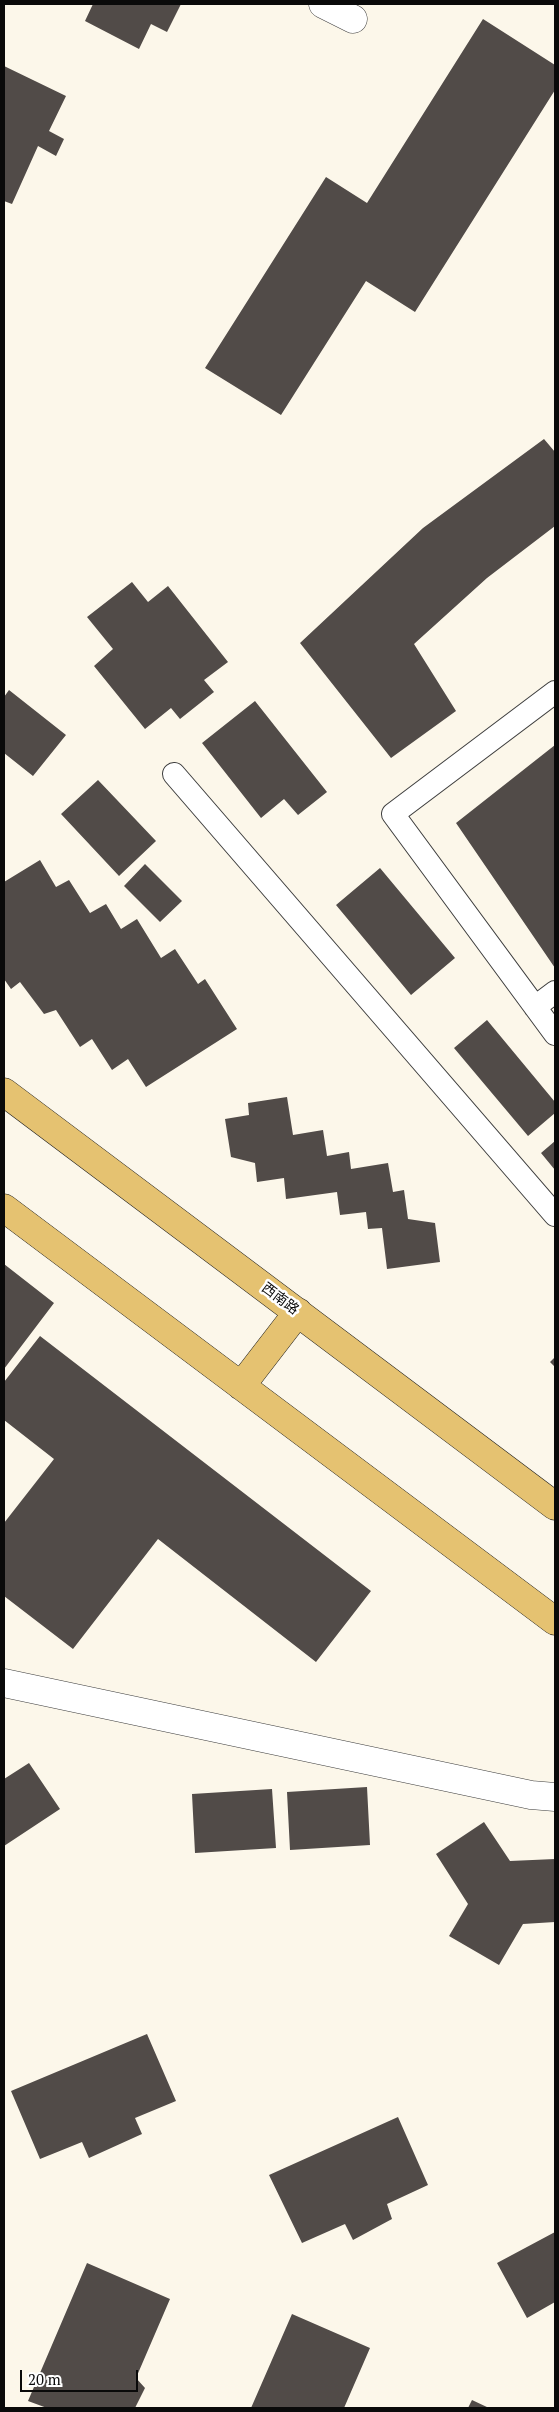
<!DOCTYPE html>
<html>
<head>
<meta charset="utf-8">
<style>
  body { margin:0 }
  #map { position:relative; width:559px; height:2412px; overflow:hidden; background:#fcf7ea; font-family:"PT Serif",serif }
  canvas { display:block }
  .frame { position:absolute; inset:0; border:5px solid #0a0a0a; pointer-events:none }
  .scale { position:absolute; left:20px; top:2370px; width:118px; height:22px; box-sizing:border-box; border:2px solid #0a0a0a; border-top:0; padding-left:6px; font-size:15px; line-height:18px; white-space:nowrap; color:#0a0a0a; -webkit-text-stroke:4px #fff; paint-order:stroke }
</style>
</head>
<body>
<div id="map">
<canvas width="559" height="2412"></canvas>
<div class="frame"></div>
<div class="scale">20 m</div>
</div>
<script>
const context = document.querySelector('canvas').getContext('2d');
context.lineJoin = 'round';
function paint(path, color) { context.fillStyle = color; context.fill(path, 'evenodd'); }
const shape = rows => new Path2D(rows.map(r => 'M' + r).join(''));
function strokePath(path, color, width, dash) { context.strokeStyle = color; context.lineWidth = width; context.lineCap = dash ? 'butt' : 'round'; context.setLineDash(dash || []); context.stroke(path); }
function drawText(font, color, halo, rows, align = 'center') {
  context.font = font + ' "PT Serif","Noto Sans SC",serif'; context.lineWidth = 5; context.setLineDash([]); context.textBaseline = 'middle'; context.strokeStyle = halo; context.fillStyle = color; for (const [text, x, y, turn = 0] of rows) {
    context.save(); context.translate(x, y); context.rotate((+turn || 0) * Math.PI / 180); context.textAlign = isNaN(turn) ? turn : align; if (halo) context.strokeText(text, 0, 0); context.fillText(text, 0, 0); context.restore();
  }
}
paint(shape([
  [93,4,181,4,167,32,151,24,139,49,85,21],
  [483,19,555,65,555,90,415,312,366,281,281,415,205,368,326,177,367,203],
  [4,66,66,96,49,131,64,139,56,156,38,146,12,204,4,201],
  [544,439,555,452,555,526,487,578,414,644,456,711,391,758,300,643,423,528],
  [132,582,148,602,168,586,228,662,204,680,214,692,180,719,171,708,145,729,94,666,113,649,87,617],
  [9,690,66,735,33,776,4,753,4,697],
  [255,701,327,792,298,815,284,799,261,818,202,743],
  [555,745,555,968,456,823],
  [98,780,156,841,119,876,61,814],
  [40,860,56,887,69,880,90,913,106,904,121,929,137,919,161,958,175,949,198,984,205,979,237,1029,146,1087,128,1059,112,1070,92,1039,80,1047,56,1010,44,1014,20,982,11,989,4,979,4,882],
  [145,864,182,901,160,922,124,886],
  [380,868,455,958,411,995,336,905],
  [487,1020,555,1102,555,1113,528,1136,454,1048],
  [287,1097,293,1135,323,1130,327,1156,349,1152,351,1169,388,1163,393,1192,404,1190,408,1219,435,1223,440,1262,387,1269,382,1228,368,1229,366,1212,340,1215,337,1192,286,1199,284,1178,257,1182,255,1163,231,1157,225,1119,249,1115,248,1103],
  [555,1141,555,1170,541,1153],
  [4,1264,54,1303,4,1369],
  [40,1336,371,1591,316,1662,158,1539,73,1649,4,1596,4,1523,54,1459,4,1420,4,1382],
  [555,1357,555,1367,550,1362],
  [29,1763,60,1809,4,1846,4,1779],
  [367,1787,370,1845,290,1850,287,1792],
  [272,1789,276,1848,195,1853,192,1794],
  [484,1822,510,1861,555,1859,555,1922,523,1924,499,1965,449,1936,468,1904,436,1854],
  [147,2034,176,2101,135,2118,142,2134,89,2158,82,2142,40,2159,11,2091],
  [398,2117,428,2185,387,2204,392,2219,353,2240,345,2224,302,2243,269,2175],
  [555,2232,555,2302,527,2318,497,2263],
  [87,2263,170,2299,136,2378,145,2388,135,2408,47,2408,28,2401],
  [292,2314,370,2348,344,2408,251,2408],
  [472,2400,489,2408,468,2408]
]), '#514b48');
const lane = shape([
  [555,692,393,814,555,1034],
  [174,774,555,1215],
  [535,1007,555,992]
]);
const street = shape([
  [323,4,353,19],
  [4,1683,531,1795,555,1797]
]);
const primary = shape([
  [4,1092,555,1506],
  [4,1208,555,1621],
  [241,1386,298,1312]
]);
strokePath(lane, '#3d3d3d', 24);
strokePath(street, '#3d3d3d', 29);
strokePath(primary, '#1b1b1b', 29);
strokePath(lane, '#fff', 22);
strokePath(street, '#fff', 28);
strokePath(primary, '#e5c271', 28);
drawText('14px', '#0a0a0a', '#fff', [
  ["西南路",280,1299,37]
]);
</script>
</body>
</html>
